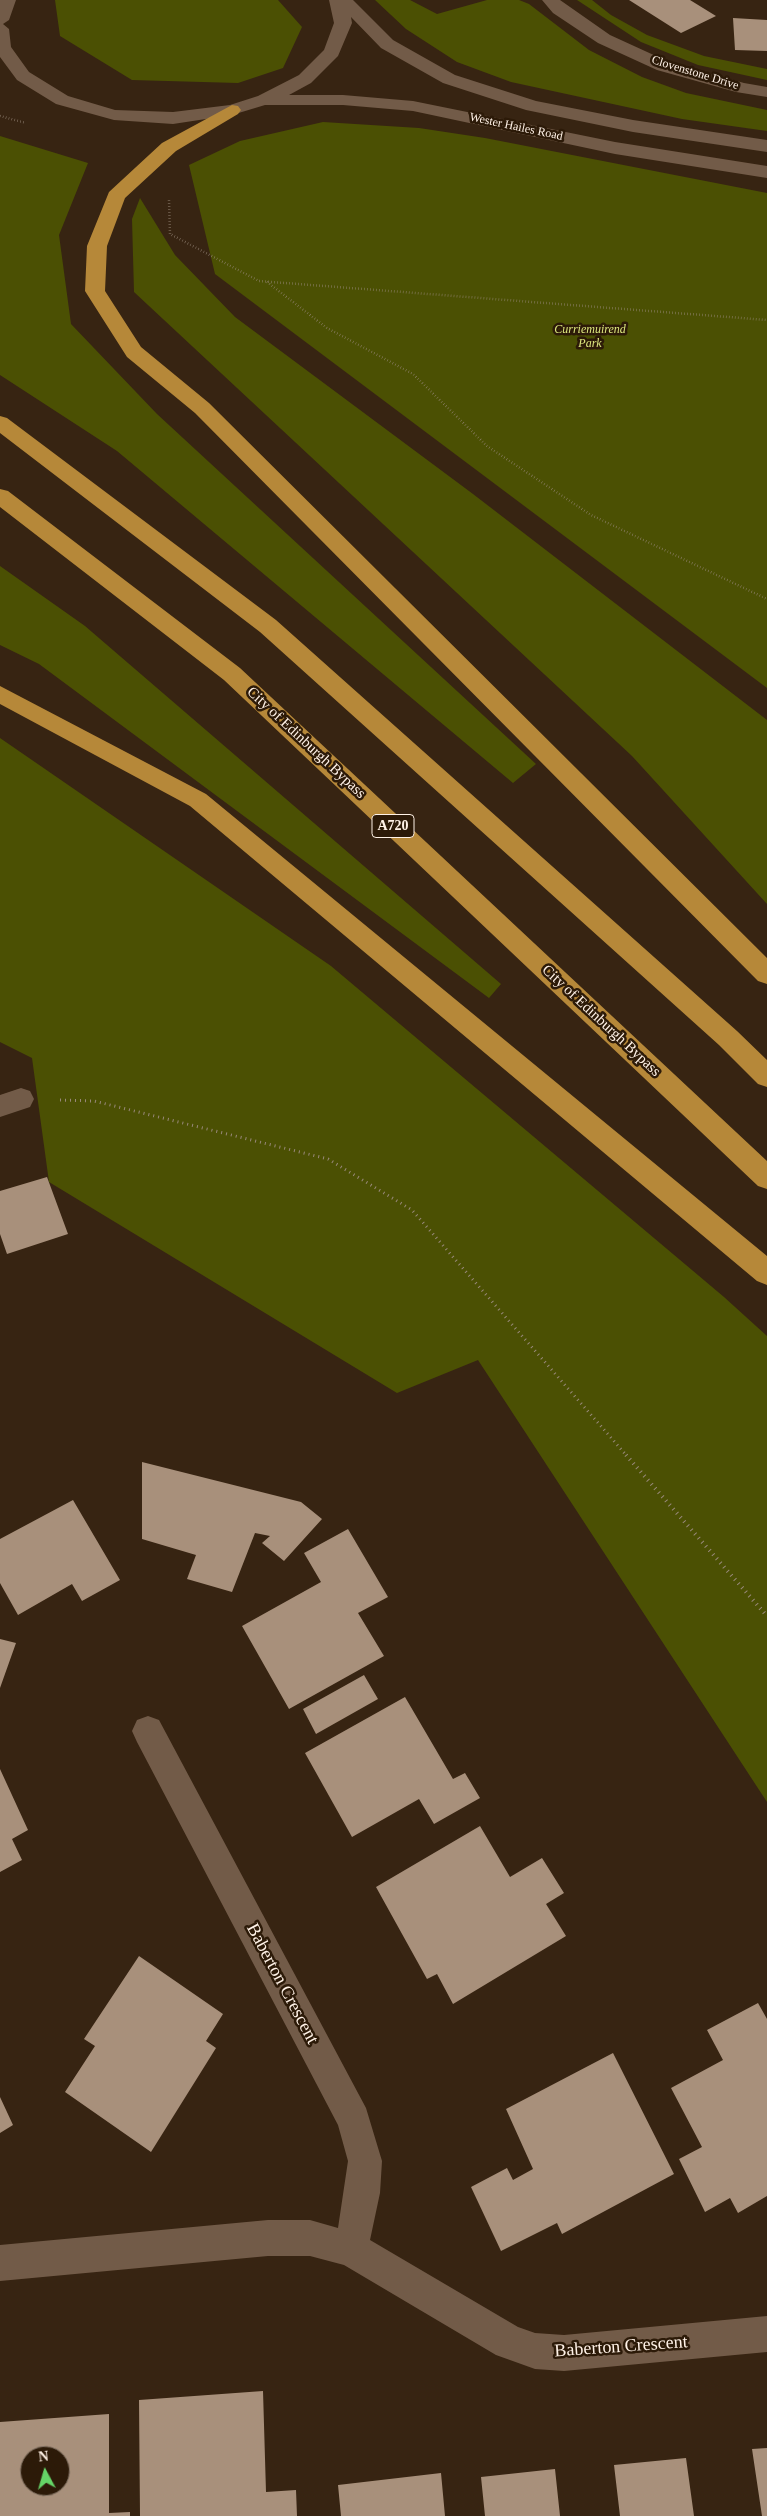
<!DOCTYPE html>
<html>
<head>
<meta charset="utf-8">
<style>
  body { margin:0 }
  #map { position:relative; width:767px; height:2516px; overflow:hidden; background:#372412; font-family:"Times New Roman",serif }
  canvas { display:block }
  .north { position:absolute; left:20px; top:2446px; width:50px; height:50px; box-sizing:border-box; background:#2c1a08; border:1px solid #807061; border-radius:50%; rotate:354deg; font-size:14px; font-weight:700; line-height:20px; text-align:center; color:#fff2e7 }
  .north::after { content:''; display:block; margin:auto; width:18px; height:22px; background:#65d467; clip-path:polygon(50% 0,100% 100%,50% 72%,0 100%) }
</style>
</head>
<body>
<div id="map">
<canvas width="767" height="2516"></canvas>
<div class="north">N</div>
</div>
<script>
const context = document.querySelector('canvas').getContext('2d');
context.lineJoin = 'round';
function paint(path, color) { context.fillStyle = color; context.fill(path, 'evenodd'); }
const shape = rows => new Path2D(rows.map(r => 'M' + r).join(''));
function strokePath(path, color, width, dash) { context.strokeStyle = color; context.lineWidth = width; context.lineCap = dash ? 'butt' : 'round'; context.setLineDash(dash || []); context.stroke(path); }
function drawText(font, color, halo, rows, align = 'center') {
  context.font = font + ' "Times New Roman",serif'; context.lineWidth = 5; context.setLineDash([]); context.textBaseline = 'middle'; context.strokeStyle = halo; context.fillStyle = color; for (const [text, x, y, turn = 0] of rows) {
    context.save(); context.translate(x, y); context.rotate((+turn || 0) * Math.PI / 180); context.textAlign = isNaN(turn) ? turn : align; if (halo) context.strokeText(text, 0, 0); context.fillText(text, 0, 0); context.restore();
  }
}
paint(shape([
  [55,0,278,0,302,27,283,68,238,83,132,80,60,36],
  [375,0,410,0,437,14,487,0,519,0,529,4,589,50,642,77,686,93,767,110,767,131,682,119,511,82,457,62,406,29],
  [577,0,592,0,611,15,647,35,704,56,767,69,767,80,698,65,641,42],
  [323,122,419,128,485,138,767,193,767,688,215,274,189,165,240,141],
  [0,136,88,163,59,235,71,324,157,414,536,764,513,783,117,451,0,375],
  [140,198,175,255,235,317,473,494,767,720,767,904,632,756,134,292,132,219],
  [0,566,85,626,501,984,489,998,39,664,0,645],
  [0,738,331,966,724,1297,767,1336,767,1802,478,1360,397,1393,49,1182,32,1058,0,1042]
]), '#4b5003');
paint(shape([
  [629,0,690,0,716,16,681,33],
  [733,18,767,20,767,51,735,50],
  [47,1177,68,1234,7,1254,0,1234,0,1191],
  [142,1462,301,1502,322,1519,284,1561,262,1543,270,1536,255,1533,232,1592,187,1579,196,1555,142,1539],
  [73,1500,120,1580,82,1601,72,1584,18,1615,0,1583,0,1539],
  [348,1529,388,1597,358,1613,384,1656,289,1709,242,1626,321,1582,304,1553],
  [0,1639,16,1643,0,1688],
  [364,1675,378,1699,316,1734,303,1709],
  [405,1697,453,1779,465,1773,480,1798,434,1824,419,1799,352,1837,305,1753],
  [0,1769,28,1830,12,1839,22,1860,0,1872],
  [480,1826,510,1877,542,1858,564,1893,546,1904,566,1936,453,2004,437,1974,427,1979,376,1887],
  [139,1956,223,2014,206,2041,216,2048,151,2152,65,2092,95,2046,84,2039],
  [758,2003,767,2019,767,2196,738,2213,730,2198,705,2212,679,2159,702,2147,671,2088,723,2060,707,2030],
  [613,2053,674,2174,562,2234,557,2223,501,2251,471,2187,507,2168,513,2180,533,2169,506,2109],
  [0,2097,13,2125,0,2133],
  [263,2391,266,2492,296,2490,297,2516,140,2516,139,2400],
  [109,2414,109,2513,130,2512,130,2516,0,2516,0,2422],
  [30,2456,60,2456,60,2486,30,2486],
  [767,2448,767,2516,762,2516,752,2449],
  [686,2458,694,2516,620,2516,614,2465],
  [555,2469,560,2516,485,2516,481,2477],
  [441,2473,445,2516,341,2516,338,2485]
]), '#a8907b');
strokePath(shape([
  [0,116,26,123],
  [169,200,170,234,259,281,767,320],
  [267,282,327,328,413,374,487,446,591,515,767,599]
]), '#99897b', 2.5, [0.5, 2.5]);
strokePath(shape([
  [60,1100,94,1101,328,1159,412,1210,627,1456]
]), '#99897b', 3, [1, 4]);
strokePath(shape([
  [626,1455,767,1616]
]), '#99897b', 4, [1, 4.5]);
paint(shape([
  [21,1088,30,1091,34,1099,30,1107,0,1117,0,1095,21,1088],
  [148,1716,159,1720,366,2108,382,2161,380,2193,370,2240,518,2327,535,2333,564,2335,767,2316,767,2352,564,2371,535,2369,496,2355,344,2265,310,2256,268,2256,0,2281,0,2245,268,2220,310,2220,338,2228,348,2161,338,2125,137,1742,132,1731,137,1720,148,1716]
]), '#725b48');
paint(shape([
  [0,0,16,0,9,20,3,24,9,29,11,47,29,72,68,96,115,110,173,112,230,105,258,96,299,75,324,50,334,23,329,0,353,0,393,40,455,75,536,101,633,120,767,140,767,152,633,132,526,110,443,83,381,48,351,17,352,23,338,56,311,83,289,95,343,95,413,101,615,142,767,166,767,178,615,154,413,111,343,105,265,105,232,115,173,124,114,120,56,104,17,80,0,57,0,0],
  [542,0,560,0,610,35,669,62,744,83,767,87,767,97,736,92,657,70,598,43,553,13,542,0]
]), '#725b48');
paint(shape([
  [232,105,238,106,241,110,238,114,176,151,125,198,107,246,105,291,141,347,209,403,767,958,767,984,758,981,195,413,127,357,85,291,87,246,109,192,162,143,232,105],
  [0,416,7,418,276,620,737,1031,767,1060,767,1087,758,1084,719,1045,260,632,0,433,0,416],
  [0,489,8,491,240,668,767,1161,767,1189,758,1186,224,680,0,507,0,489],
  [0,686,206,794,767,1256,767,1285,757,1281,190,806,0,704,0,686]
]), '#b68839');
drawText('12px', '#fff2e7', '#2c1a08', [
  ["Clovenstone Drive",695,73,17],
  ["Wester Hailes Road",516,127,12]
]);
drawText('italic 12px', '#dce77e', '#2c1a08', [
  ["Curriemuirend",590,330],
  ["Park",590,344]
]);
for (const [x, y, w] of [
  [393,826,42]
]) { const box = new Path2D(); box.roundRect(x - w / 2, y - 11.5, w, 23, 4); context.fillStyle = '#2c1a08'; context.fill(box); strokePath(box, '#fff2e7', 1); }
drawText('bold 14px', '#fff2e7', null, [
  ["A720",393,826]
]);
drawText('15px', '#fff2e7', '#2c1a08', [
  ["City of Edinburgh Bypass",306,743,43],
  ["City of Edinburgh Bypass",601,1021,43]
]);
drawText('18px', '#fff2e7', '#2c1a08', [
  ["Baberton Crescent",282,1984,62],
  ["Baberton Crescent",621,2347,-4]
]);
</script>
</body>
</html>
